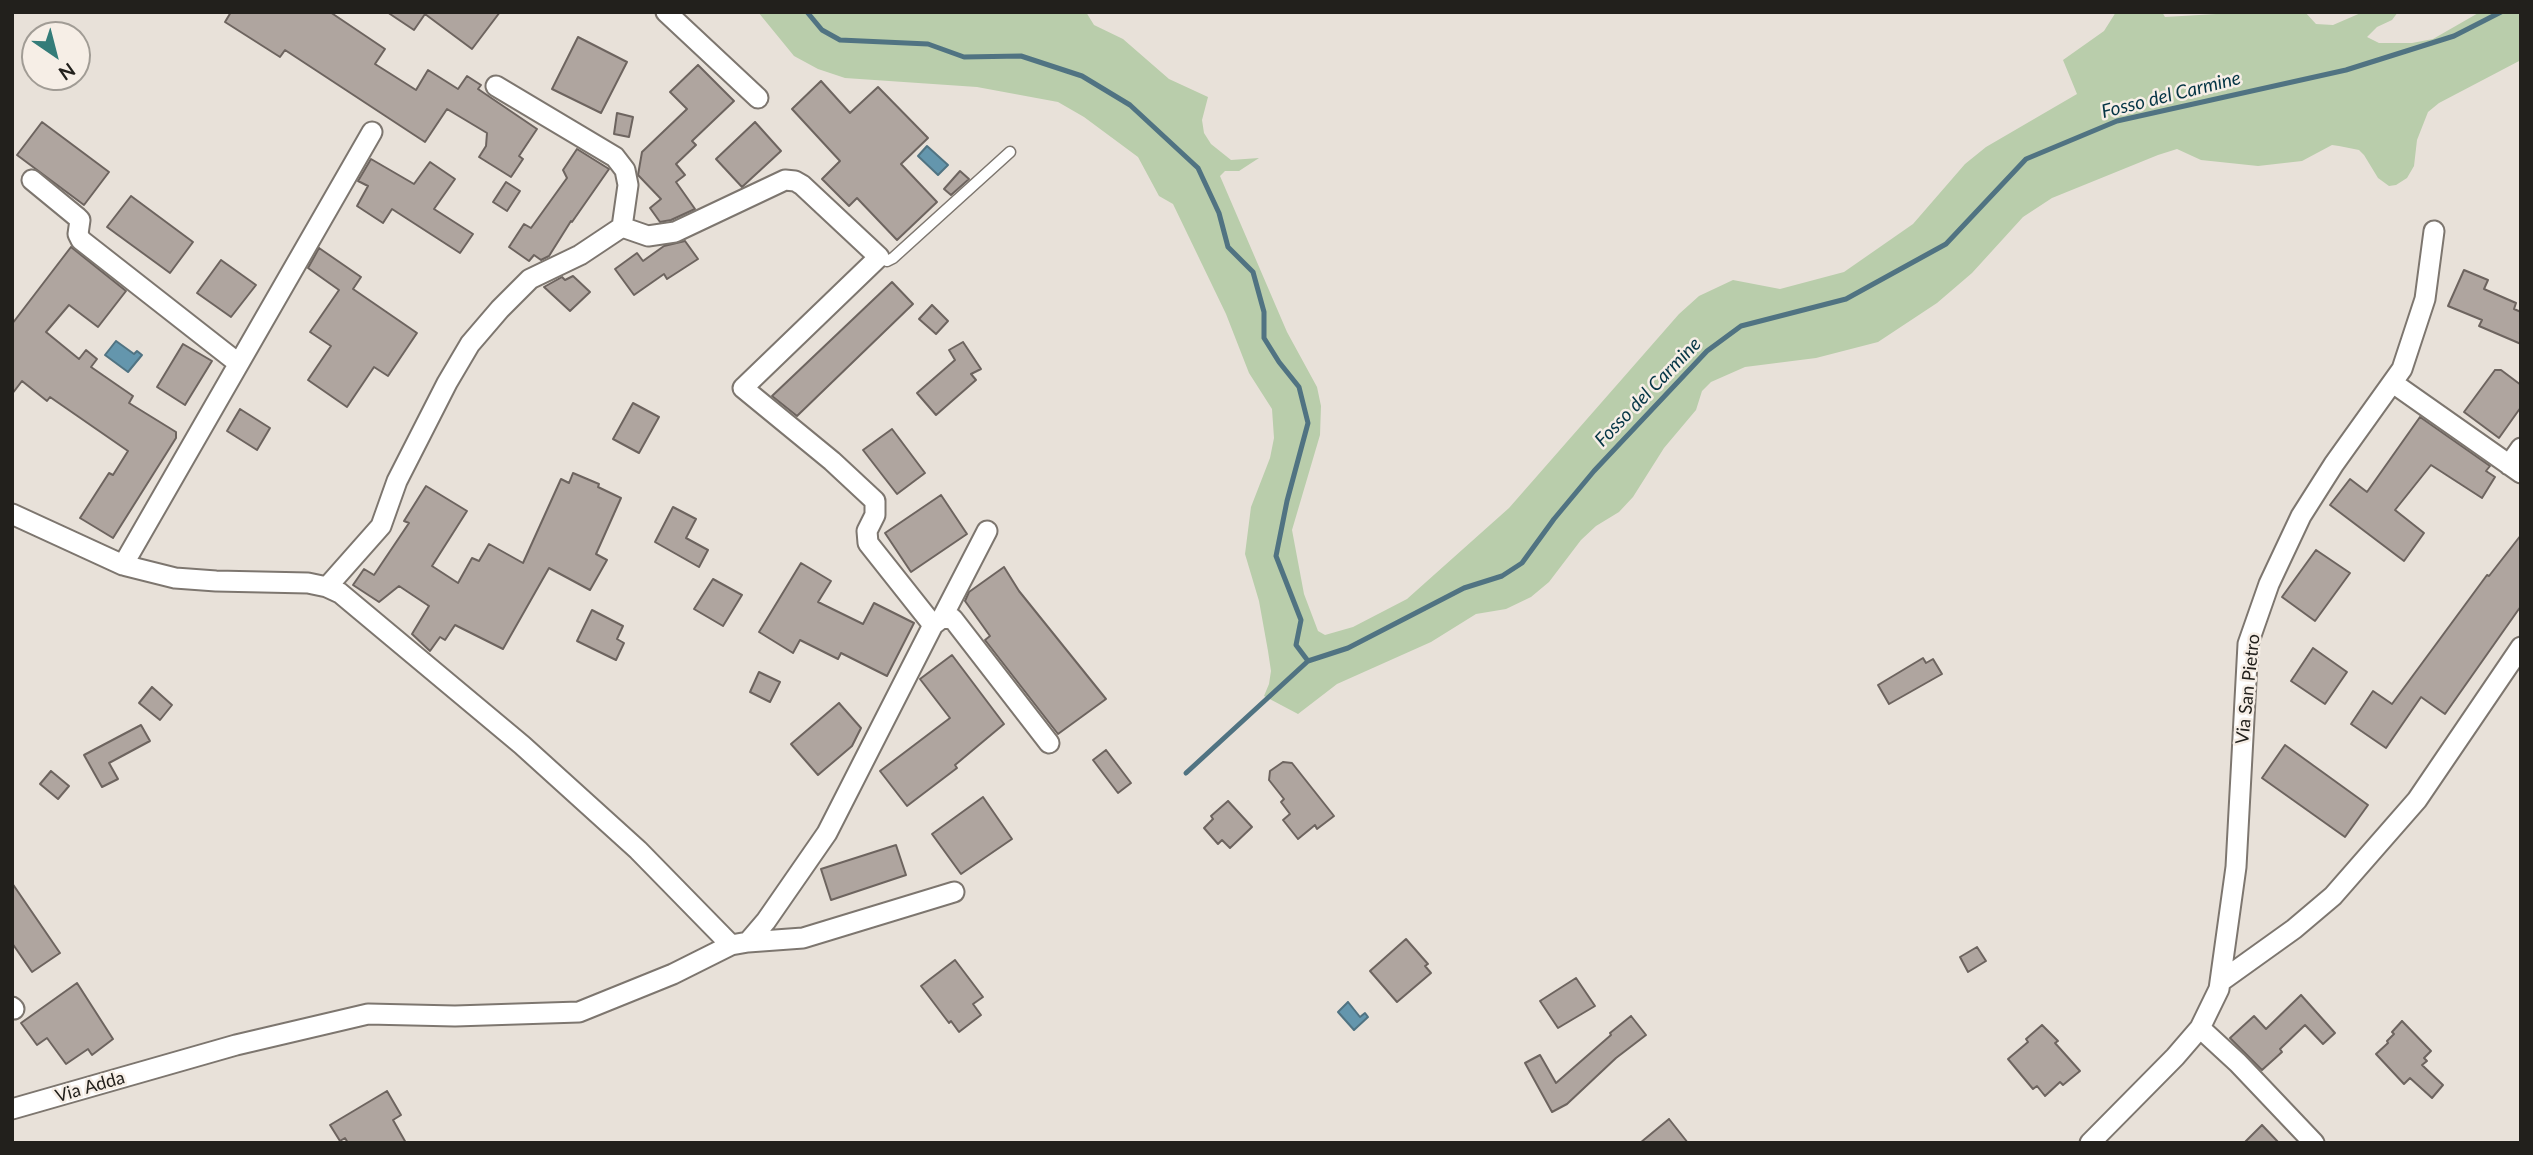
<!DOCTYPE html>
<html>
<head>
<meta charset="utf-8">
<style>
  body { margin:0 }
  #map { position:relative; width:2533px; height:1155px; overflow:hidden; background:#e8e1d9; font-family:Lato,sans-serif }
  canvas { display:block }
  .frame { position:absolute; inset:0; border:14px solid #22201c; pointer-events:none }
  .north { position:absolute; left:21px; top:21px; width:70px; height:70px; box-sizing:border-box; background:#f6eee6; border:2px solid #a19c95; border-radius:50%; rotate:145deg; font-size:19px; font-weight:700; line-height:28px; text-align:center; color:#22201c }
  .north::after { content:''; display:block; margin:auto; width:24px; height:32px; background:#347c79; clip-path:polygon(50% 0,100% 100%,50% 72%,0 100%) }
</style>
</head>
<body>
<div id="map">
<canvas width="2533" height="1155"></canvas>
<div class="frame"></div>
<div class="north">N</div>
</div>
<script>
const context = document.querySelector('canvas').getContext('2d');
context.lineJoin = 'round';
function paint(path, color) { context.fillStyle = color; context.fill(path, 'evenodd'); }
const shape = rows => new Path2D(rows.map(r => 'M' + r).join(''));
function strokePath(path, color, width, dash) { context.strokeStyle = color; context.lineWidth = width; context.lineCap = dash ? 'butt' : 'round'; context.setLineDash(dash || []); context.stroke(path); }
function drawText(font, color, halo, rows, align = 'center') {
  context.font = font + ' Lato,sans-serif'; context.lineWidth = 5; context.setLineDash([]); context.textBaseline = 'middle'; context.strokeStyle = halo; context.fillStyle = color; for (const [text, x, y, turn = 0] of rows) {
    context.save(); context.translate(x, y); context.rotate((+turn || 0) * Math.PI / 180); context.textAlign = isNaN(turn) ? turn : align; if (halo) context.strokeText(text, 0, 0); context.fillText(text, 0, 0); context.restore();
  }
}
paint(shape([
  [758,12,1086,12,1094,25,1123,39,1169,79,1208,97,1202,120,1204,133,1211,144,1231,160,1259,158,1239,171,1225,171,1220,176,1287,332,1317,387,1321,406,1320,435,1292,530,1304,594,1318,631,1325,635,1353,627,1407,599,1509,508,1679,314,1699,296,1733,280,1780,289,1844,272,1913,224,1965,164,1986,147,2077,94,2063,60,2104,31,2116,12,2162,12,2165,17,2250,12,2305,12,2316,24,2333,25,2363,12,2398,12,2392,20,2377,27,2367,37,2379,43,2412,43,2433,39,2480,12,2521,12,2521,60,2439,103,2428,112,2417,140,2414,166,2407,178,2396,185,2389,186,2378,178,2364,155,2359,150,2339,146,2332,145,2302,161,2258,166,2201,160,2177,149,2158,155,2052,198,2023,217,1972,273,1937,303,1878,342,1816,358,1745,367,1711,382,1702,391,1696,410,1664,448,1633,497,1619,512,1596,526,1581,540,1549,582,1531,597,1506,609,1476,614,1431,642,1337,684,1298,714,1264,696,1269,684,1271,671,1268,651,1259,601,1245,554,1251,507,1270,458,1274,438,1272,409,1249,373,1226,314,1173,204,1159,196,1138,157,1084,117,1058,102,977,87,845,78,818,69,794,56]
]), '#b9cdab');
const water = shape([
  [927,146,948,165,938,175,918,156,927,146],
  [116,341,134,354,137,351,142,355,128,372,105,355,116,341],
  [1348,1002,1360,1017,1365,1013,1368,1017,1354,1030,1338,1012,1348,1002]
]);
paint(water, '#6496ad');
strokePath(water, '#507382', 2);
strokePath(shape([
  [807,12,822,30,840,40,928,44,964,57,1021,56,1082,76,1130,105,1198,168,1219,213,1228,247,1253,272,1264,312,1264,338,1279,362,1299,387,1308,423,1287,501,1276,556,1301,620,1296,645,1308,661],
  [1186,773,1308,661,1348,648,1464,588,1502,576,1522,563,1554,519,1594,471,1707,351,1741,326,1846,299,1946,244,2026,159,2117,121,2346,70,2454,36,2501,12]
]), '#507382', 5);
const building = shape([
  [231,12,330,12,385,49,375,64,416,90,428,70,458,89,467,76,481,85,478,89,537,129,519,156,523,159,511,177,479,157,486,146,487,133,447,109,425,142,285,50,280,57,225,22,231,12],
  [387,12,500,12,472,49,425,14,414,30,387,12],
  [578,37,627,62,601,113,552,89,578,37],
  [698,65,734,101,692,141,696,145,676,164,685,175,676,182,695,209,671,220,660,222,650,208,661,199,638,175,642,152,687,109,670,92,698,65],
  [821,81,850,113,878,87,928,138,901,164,937,202,897,240,857,198,849,206,822,179,840,161,792,109,821,81],
  [617,113,633,117,629,137,614,134,617,113],
  [42,122,109,172,84,205,17,155,42,122],
  [755,122,781,151,742,187,716,159,755,122],
  [577,149,609,169,572,222,571,221,549,256,541,260,534,255,529,261,509,247,524,224,531,228,567,178,563,170,577,149],
  [371,159,414,184,430,162,455,179,434,209,473,234,460,253,392,209,383,223,357,206,368,186,358,181,371,159],
  [960,171,969,179,951,195,944,189,960,171],
  [506,182,520,191,507,211,493,202,506,182],
  [131,196,193,242,170,273,107,227,131,196],
  [685,241,698,259,667,279,664,274,634,295,615,269,637,253,643,261,664,246,685,241],
  [71,247,126,291,98,327,69,305,46,332,79,359,86,350,97,359,91,367,133,396,129,403,176,432,176,438,113,538,80,518,109,473,113,475,128,451,50,397,47,401,22,381,12,394,12,324,71,247],
  [319,248,361,277,353,289,417,333,388,376,374,367,347,407,308,380,331,346,310,332,339,290,308,268,319,248],
  [221,260,256,285,231,317,197,293,221,260],
  [2464,270,2488,280,2484,289,2516,303,2514,309,2521,312,2521,344,2479,326,2482,320,2448,306,2464,270],
  [573,276,590,292,570,311,544,287,562,277,565,280,573,276],
  [892,282,913,304,797,416,772,396,892,282],
  [932,305,948,321,936,334,919,319,932,305],
  [963,342,981,369,971,374,976,380,936,415,917,393,955,360,949,350,963,342],
  [183,344,212,361,185,405,157,387,183,344],
  [2495,370,2501,370,2521,385,2521,407,2499,438,2464,412,2495,370],
  [633,403,659,417,639,453,613,439,633,403],
  [240,409,270,428,257,450,227,431,240,409],
  [2420,417,2490,466,2486,471,2495,477,2482,498,2431,465,2395,510,2424,533,2404,561,2330,505,2350,479,2367,492,2420,417],
  [892,429,925,473,897,494,863,450,892,429],
  [573,473,599,484,598,487,621,498,596,554,607,560,590,590,549,568,503,649,455,625,445,640,440,637,430,651,412,634,429,606,399,586,379,602,353,585,364,569,374,575,409,523,404,521,426,486,467,511,432,566,458,583,472,558,479,561,489,544,523,563,561,479,569,483,573,473],
  [941,495,967,534,911,572,885,533,941,495],
  [673,507,696,519,686,538,708,550,699,567,655,542,673,507],
  [2521,535,2521,606,2445,714,2421,697,2386,748,2351,724,2373,691,2392,704,2487,575,2489,576,2521,535],
  [2316,550,2350,573,2315,621,2282,597,2316,550],
  [801,563,831,581,818,602,863,624,874,603,914,623,887,676,841,653,838,659,800,640,793,653,759,632,801,563],
  [1004,567,1019,591,1106,699,1058,734,985,640,990,636,965,601,969,592,1004,567],
  [713,579,742,595,723,626,694,609,713,579],
  [592,610,623,626,617,639,624,643,616,660,577,641,592,610],
  [2313,648,2347,672,2325,704,2291,681,2313,648],
  [952,655,1004,724,955,765,957,768,907,806,880,771,950,718,920,679,952,655],
  [1923,658,1926,663,1933,659,1942,674,1889,704,1878,685,1923,658],
  [759,672,780,682,770,702,750,692,759,672],
  [152,687,172,705,160,720,139,703,152,687],
  [839,703,861,728,852,746,818,775,791,744,839,703],
  [141,725,150,741,109,763,118,779,102,787,84,755,141,725],
  [2285,745,2368,805,2345,837,2262,778,2285,745],
  [1106,750,1131,783,1118,793,1093,760,1106,750],
  [1283,762,1292,763,1334,816,1317,829,1315,825,1298,839,1283,820,1290,814,1281,802,1284,799,1269,780,1270,771,1283,762],
  [51,771,69,786,58,799,40,784,51,771],
  [983,797,1012,839,961,874,932,834,983,797],
  [1228,801,1252,827,1230,848,1222,840,1218,844,1204,828,1213,819,1211,816,1228,801],
  [896,845,906,875,831,900,821,869,896,845],
  [12,883,60,953,32,972,12,943,12,883],
  [1406,939,1428,964,1425,966,1431,973,1397,1002,1370,971,1406,939],
  [1977,947,1986,961,1968,972,1960,957,1977,947],
  [955,960,983,997,973,1004,981,1015,959,1032,951,1021,949,1023,921,986,955,960],
  [1576,978,1595,1006,1558,1028,1540,1001,1576,978],
  [77,983,113,1039,92,1055,88,1049,66,1064,47,1038,37,1045,21,1023,77,983],
  [2301,995,2335,1033,2323,1044,2305,1025,2280,1049,2282,1052,2262,1070,2230,1038,2254,1016,2266,1029,2301,995],
  [1631,1016,1646,1035,1616,1058,1567,1104,1552,1112,1525,1063,1540,1055,1556,1083,1611,1035,1610,1033,1631,1016],
  [2402,1021,2431,1051,2424,1058,2427,1061,2422,1065,2443,1085,2432,1098,2410,1078,2404,1084,2376,1054,2388,1043,2387,1041,2394,1034,2392,1032,2402,1021],
  [2042,1025,2058,1041,2055,1043,2080,1071,2063,1085,2060,1082,2045,1096,2037,1086,2033,1089,2008,1059,2028,1042,2026,1039,2042,1025],
  [387,1091,401,1115,393,1120,406,1143,348,1143,345,1138,340,1141,330,1125,387,1091],
  [1669,1119,1688,1143,1640,1143,1669,1119],
  [2262,1125,2279,1143,2244,1143,2262,1125]
]);
paint(building, '#afa59f');
strokePath(building, '#6d645f', 2);
const service = shape([
  [879,257,887,261,893,258,1010,152]
]);
const minor = shape([
  [666,12,758,98],
  [32,180,77,217,80,220,78,234,81,240,238,363],
  [622,227,648,236,675,232,785,180,795,181,802,185,879,257,743,388,832,461,875,501,875,515,867,531,868,543,933,625],
  [2393,383,2521,473],
  [2509,465,2521,448],
  [12,514,123,565,175,578,216,581,308,583,327,587,340,593,522,745,638,850,731,945,673,974,579,1012,455,1016,368,1014,236,1045,12,1109],
  [123,565,372,132],
  [327,587,381,526,397,481,447,383,470,344,500,309,530,279,580,255,622,227,628,185,625,170,615,157,496,86],
  [942,618,987,531],
  [748,942,803,938,954,892],
  [731,945,748,942,766,921,827,833,933,625,942,618,953,619,1049,743],
  [2220,982,2294,929,2333,896,2417,800,2521,647],
  [12,1007,14,1009],
  [2200,1028,2238,1063,2314,1143],
  [2090,1143,2175,1057,2200,1028,2219,989,2236,867,2248,644,2269,584,2301,516,2334,464,2402,369,2425,299,2434,231]
]);
strokePath(service, '#7d766f', 13);
strokePath(minor, '#7d766f', 23);
strokePath(service, '#fff', 10);
strokePath(minor, '#fff', 19);
drawText('18px', '#22201c', '#f6eee6', [
  ["Via San Pietro",2248,689,-84],
  ["Via Adda",90,1087,-16]
]);
drawText('italic 19px', '#053545', '#f6eee6', [
  ["Fosso del Carmine",2171,95,-14],
  ["Fosso del Carmine",1648,392,-46]
]);
</script>
</body>
</html>
